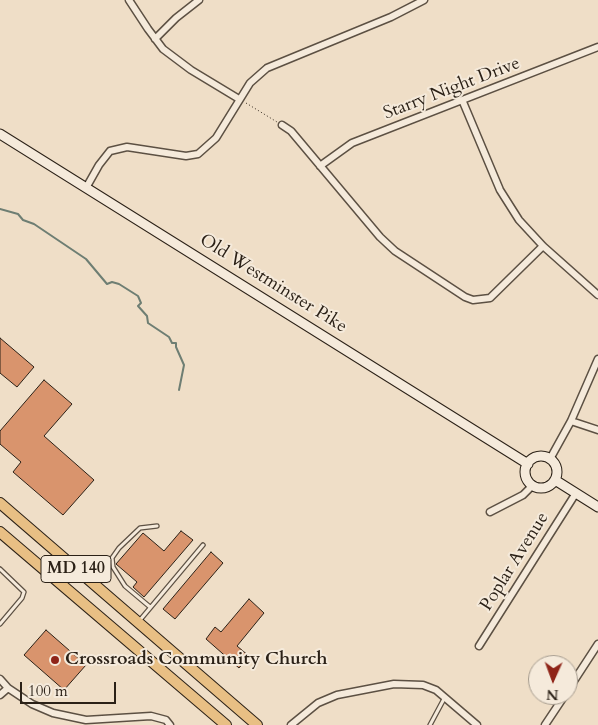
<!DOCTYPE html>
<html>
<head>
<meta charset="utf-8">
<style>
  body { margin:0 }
  #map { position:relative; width:598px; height:725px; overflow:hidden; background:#efdec7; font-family:Cardo,serif }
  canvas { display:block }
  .north { position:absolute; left:528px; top:655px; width:50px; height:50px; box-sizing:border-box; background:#f5eadb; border:1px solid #a49a8d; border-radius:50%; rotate:182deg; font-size:14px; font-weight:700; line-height:20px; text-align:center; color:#2b2117 }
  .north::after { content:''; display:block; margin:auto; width:18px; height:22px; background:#8f2418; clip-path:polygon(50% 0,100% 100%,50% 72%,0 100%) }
  .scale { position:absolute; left:20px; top:682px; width:96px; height:22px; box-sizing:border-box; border:2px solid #2b2117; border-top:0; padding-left:6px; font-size:15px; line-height:18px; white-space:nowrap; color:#2b2117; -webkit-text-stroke:4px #f5eadb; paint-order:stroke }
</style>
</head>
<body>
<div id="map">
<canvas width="598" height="725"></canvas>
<div class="north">N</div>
<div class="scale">100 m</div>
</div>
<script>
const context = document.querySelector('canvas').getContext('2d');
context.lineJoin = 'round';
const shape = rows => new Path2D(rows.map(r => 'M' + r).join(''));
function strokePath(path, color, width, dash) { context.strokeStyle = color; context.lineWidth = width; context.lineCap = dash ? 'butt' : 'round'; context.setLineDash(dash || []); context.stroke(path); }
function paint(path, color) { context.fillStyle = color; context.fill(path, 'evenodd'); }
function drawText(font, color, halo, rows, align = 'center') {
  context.font = font + ' Cardo,serif'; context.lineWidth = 4; context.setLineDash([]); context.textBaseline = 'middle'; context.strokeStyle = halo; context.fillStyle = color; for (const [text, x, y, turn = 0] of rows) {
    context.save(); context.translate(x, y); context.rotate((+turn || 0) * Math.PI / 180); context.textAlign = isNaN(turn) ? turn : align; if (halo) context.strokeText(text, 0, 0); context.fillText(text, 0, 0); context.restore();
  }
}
strokePath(shape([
  [0,209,18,214,23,220,34,224,86,259,107,284,112,282,119,284,138,296,141,303,138,306,147,316,148,323,169,337,172,343,176,343,176,347,184,365,179,390]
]), '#6e7e73', 2);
const building = shape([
  [0,338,34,367,17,387,0,373,0,338],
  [44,380,72,404,44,436,94,480,63,515,13,472,21,462,0,444,0,431,44,380],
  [181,531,193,540,144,597,133,587,137,582,116,564,143,533,164,551,181,531],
  [211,552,223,563,175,619,163,609,211,552],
  [249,599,264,613,237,646,249,656,239,668,206,639,215,627,221,632,249,599],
  [46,630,86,665,64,690,24,655,46,630]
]);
paint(building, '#d9946d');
strokePath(building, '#2b2117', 1);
const service = shape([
  [0,569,24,592,22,598,0,624],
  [150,607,125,586,113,567,112,558,119,548,140,528,157,526],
  [140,620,203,545],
  [430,725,445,697]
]);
const minor = shape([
  [129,0,148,29,163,49,191,70,239,99],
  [155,39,176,18,199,0],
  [463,102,500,190,519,220,543,246,598,295],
  [282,125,291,131,380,237,395,251,465,297,473,300,490,298,543,246],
  [320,166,352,143,598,47],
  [86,188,99,165,110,151,127,147,186,156,198,154,216,138,250,83,267,68,391,17,424,0],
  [571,421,598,430],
  [550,459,571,421,598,359],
  [490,512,523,495,533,485],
  [479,646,576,493],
  [0,679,8,688,32,704,53,713,86,720,151,716,166,720,170,725],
  [568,690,598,644],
  [0,695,8,688],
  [291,725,318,703,337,695,394,684,423,685,436,690,477,725],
  [545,725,565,695]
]);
const secondary = shape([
  [0,134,528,464],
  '525 472a16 16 0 1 1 32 0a16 16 0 1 1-32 0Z',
  [555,480,598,507]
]);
const trunk = shape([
  [0,503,257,725],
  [0,532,226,725]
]);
strokePath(service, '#5c5043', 5.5);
strokePath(minor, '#5c5043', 9);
strokePath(secondary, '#2b2117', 11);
strokePath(trunk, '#2b2117', 12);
strokePath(shape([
  [246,103,277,122]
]), '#2b2117', 1, [1, 2.5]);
strokePath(service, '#f5eadb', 3);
strokePath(minor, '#f5eadb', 6);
strokePath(secondary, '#f5eadb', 9);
strokePath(trunk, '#e8bf84', 10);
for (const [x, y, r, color] of [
  [55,660,5,"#8f2418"]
]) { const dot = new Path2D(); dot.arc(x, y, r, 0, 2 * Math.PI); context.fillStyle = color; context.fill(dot); strokePath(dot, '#f5eadb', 2); }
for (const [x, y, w] of [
  [76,569,70]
]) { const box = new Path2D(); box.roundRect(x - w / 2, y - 13.5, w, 27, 4); context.fillStyle = '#f5eadb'; context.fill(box); strokePath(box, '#2b2117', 1); }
drawText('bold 16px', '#2b2117', null, [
  ["MD 140",76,569]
]);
drawText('18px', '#2b2117', '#f5eadb', [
  ["Starry Night Drive",452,89,-21],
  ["Old Westminster Pike",273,284,32],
  ["Poplar Avenue",515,562,-58]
]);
drawText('bold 18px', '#2b2117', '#f5eadb', [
  ["Crossroads Community Church",65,660]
], 'left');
</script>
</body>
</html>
